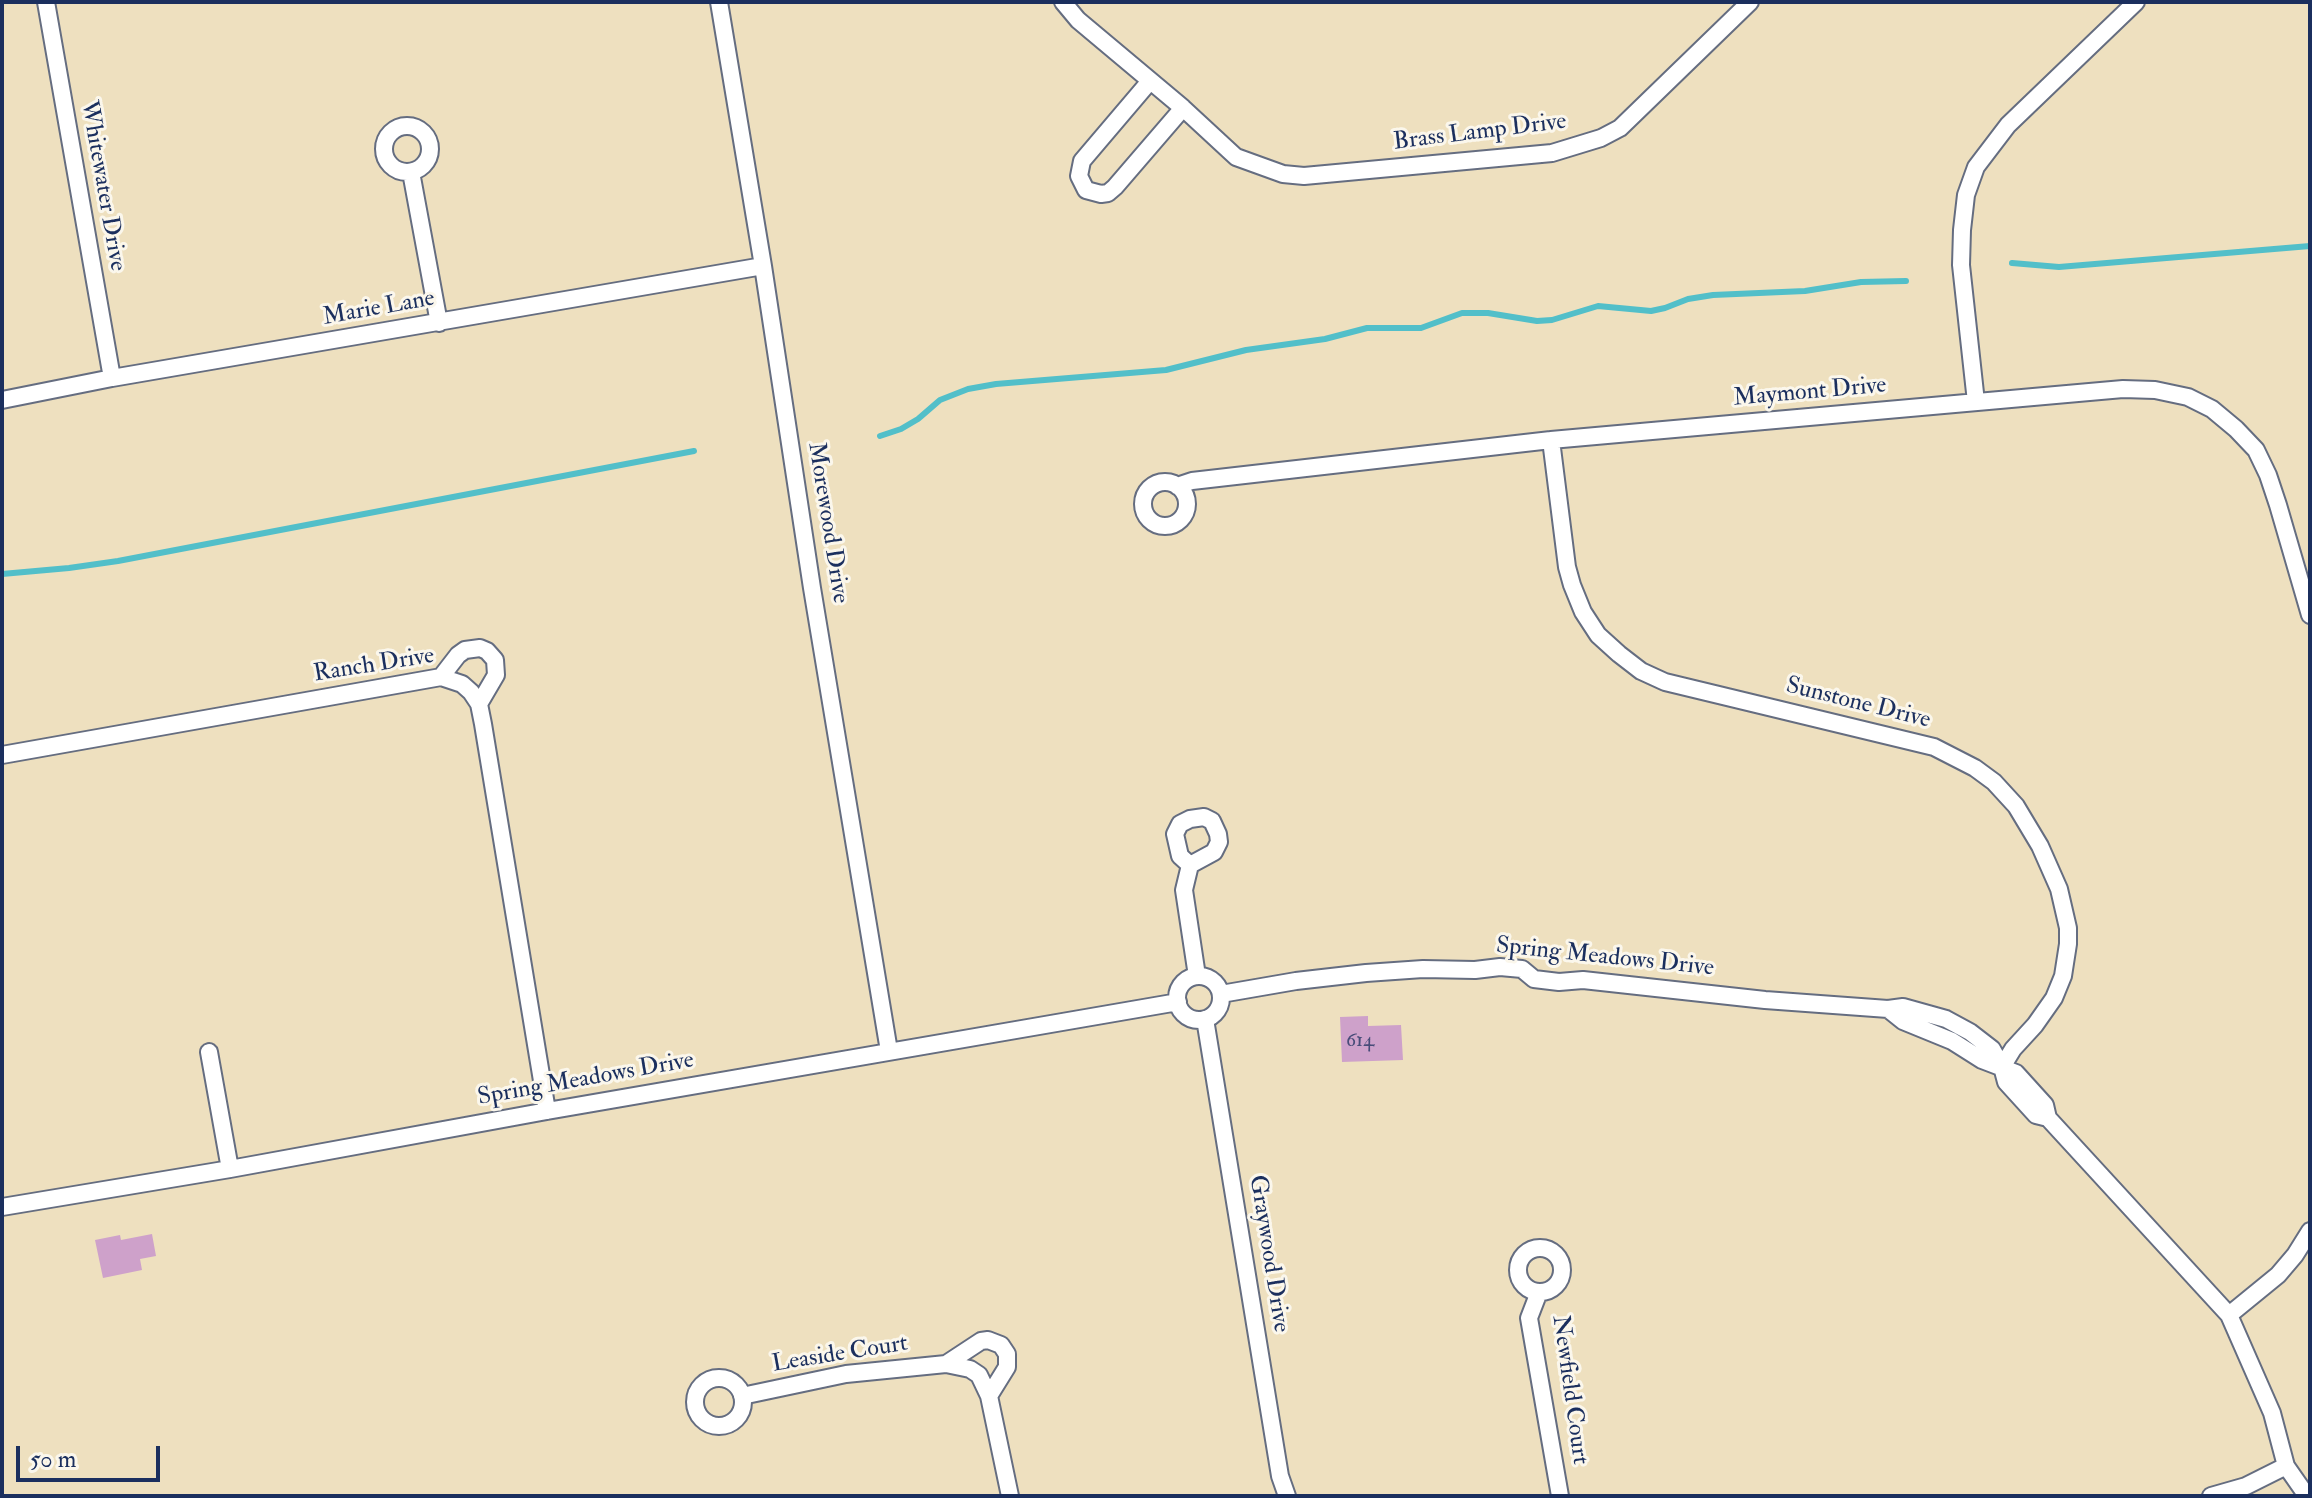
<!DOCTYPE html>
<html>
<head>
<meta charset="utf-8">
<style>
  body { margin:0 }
  #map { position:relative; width:2312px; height:1498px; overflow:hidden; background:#eee0bf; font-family:"IM FELL Double Pica",serif }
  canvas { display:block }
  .frame { position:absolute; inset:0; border:4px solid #1b2f5e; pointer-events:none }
  .scale { position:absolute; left:16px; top:1446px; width:144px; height:36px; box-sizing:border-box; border:4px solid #1b2f5e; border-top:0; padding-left:10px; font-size:24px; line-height:28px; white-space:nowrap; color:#1b2f5e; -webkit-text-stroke:6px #fbf7ec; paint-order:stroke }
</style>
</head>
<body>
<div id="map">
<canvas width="2312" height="1498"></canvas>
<div class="frame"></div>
<div class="scale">50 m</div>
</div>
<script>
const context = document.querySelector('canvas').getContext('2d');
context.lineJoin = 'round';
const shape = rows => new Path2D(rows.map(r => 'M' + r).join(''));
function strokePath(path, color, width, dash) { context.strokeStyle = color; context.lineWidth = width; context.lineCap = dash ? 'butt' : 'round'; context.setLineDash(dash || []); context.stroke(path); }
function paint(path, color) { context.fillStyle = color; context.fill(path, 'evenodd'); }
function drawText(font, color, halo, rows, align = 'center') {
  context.font = font + ' "IM FELL Double Pica",serif'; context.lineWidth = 6; context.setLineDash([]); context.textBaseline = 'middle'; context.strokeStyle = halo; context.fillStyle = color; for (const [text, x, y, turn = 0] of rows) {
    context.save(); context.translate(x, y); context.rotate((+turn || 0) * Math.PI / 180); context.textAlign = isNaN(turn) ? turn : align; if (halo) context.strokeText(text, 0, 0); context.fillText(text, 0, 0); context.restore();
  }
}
strokePath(shape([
  [2012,263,2059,267,2310,246],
  [880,436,901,429,918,419,940,400,968,389,996,384,1166,370,1246,350,1325,339,1367,328,1421,328,1462,313,1488,313,1537,321,1552,320,1598,306,1651,311,1665,308,1688,299,1713,295,1805,291,1861,282,1906,281],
  [2,574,69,568,118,561,694,451]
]), '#52bfc9', 6);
paint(shape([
  [1368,1016,1368,1026,1401,1025,1403,1060,1342,1062,1340,1017],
  [152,1234,156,1256,140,1259,142,1270,103,1278,95,1240,120,1235,121,1240]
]), '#cea1ca');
const street = shape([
  [46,2,112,378],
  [719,2,763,266,812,588,889,1051],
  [1063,2,1078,20,1183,108,1236,157,1283,174,1304,176,1552,153,1601,138,1620,128,1750,2],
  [1150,81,1082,161,1079,176,1086,190,1101,194,1108,193,1115,187,1183,108],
  '384 149a23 23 0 1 1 46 0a23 23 0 1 1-46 0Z',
  [411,172,439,323],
  [2,400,112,378,763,266],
  [1976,402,1961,265,1962,230,1966,195,1976,167,2008,125,2136,2],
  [1551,440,1567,567,1572,585,1583,612,1598,635,1619,654,1641,671,1665,682,1934,747,1975,768,1994,782,2016,806,2040,846,2059,889,2068,928,2068,944,2063,976,2054,998,2035,1025,2013,1049,2002,1067],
  '1143 504a22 22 0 1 1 44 0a22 22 0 1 1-44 0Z',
  [1177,486,1192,481,1551,440,2123,389,2155,390,2188,397,2212,409,2236,429,2256,450,2268,475,2278,505,2310,615],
  [441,677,458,655,465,650,480,648,487,651,495,660,496,675,479,704],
  [2,755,441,677,462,684,471,692,479,704,483,724,547,1111],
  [1190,865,1214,852,1219,842,1218,834,1212,821,1204,817,1190,819,1180,824,1175,834,1180,856,1190,865,1184,890,1197,976],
  '1177 998a22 22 0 1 1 44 0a22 22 0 1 1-44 0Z',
  [1221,994,1296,981,1366,973,1423,969,1475,970,1500,967,1522,969,1534,979,1559,982,1583,980,1765,1000,1888,1009,1903,1007,1946,1019,1970,1032,1992,1049,2002,1067,2006,1082,2036,1115,2048,1118],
  [1888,1009,1903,1021,1952,1041,1982,1060,2016,1073,2045,1105,2048,1118,2229,1315,2272,1413,2286,1466,2307,1496],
  [1205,1019,1280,1476,1287,1496],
  [209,1052,230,1169],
  [2,1207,230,1169,547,1111,1178,1002],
  '1518 1270a22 22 0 1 1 44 0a22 22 0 1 1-44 0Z',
  [1539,1292,1529,1318,1560,1496],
  [2229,1315,2278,1275,2295,1255,2310,1231],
  [946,1364,981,1341,988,1340,1001,1345,1007,1354,1007,1367,989,1396],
  '695 1402a24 24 0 1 1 48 0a24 24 0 1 1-48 0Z',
  [742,1396,846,1374,946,1364,970,1369,979,1375,989,1396,1010,1496],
  [2211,1496,2246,1486,2286,1466]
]);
strokePath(street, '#656d80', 20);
strokePath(street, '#fff', 16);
drawText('20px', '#484c79', null, [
  ["614",1360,1042]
]);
drawText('24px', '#1b2f5e', '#fbf7ec', [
  ["Brass Lamp Drive",1480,133,-7],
  ["Whitewater Drive",102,186,80],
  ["Marie Lane",379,309,-10],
  ["Maymont Drive",1810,393,-5],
  ["Morewood Drive",827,523,81],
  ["Ranch Drive",374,666,-9],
  ["Sunstone Drive",1858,704,14],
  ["Spring Meadows Drive",1605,958,6],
  ["Spring Meadows Drive",586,1080,-10],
  ["Graywood Drive",1268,1254,81],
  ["Leaside Court",840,1355,-9],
  ["Newfield Court",1569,1390,82]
]);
</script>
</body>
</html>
